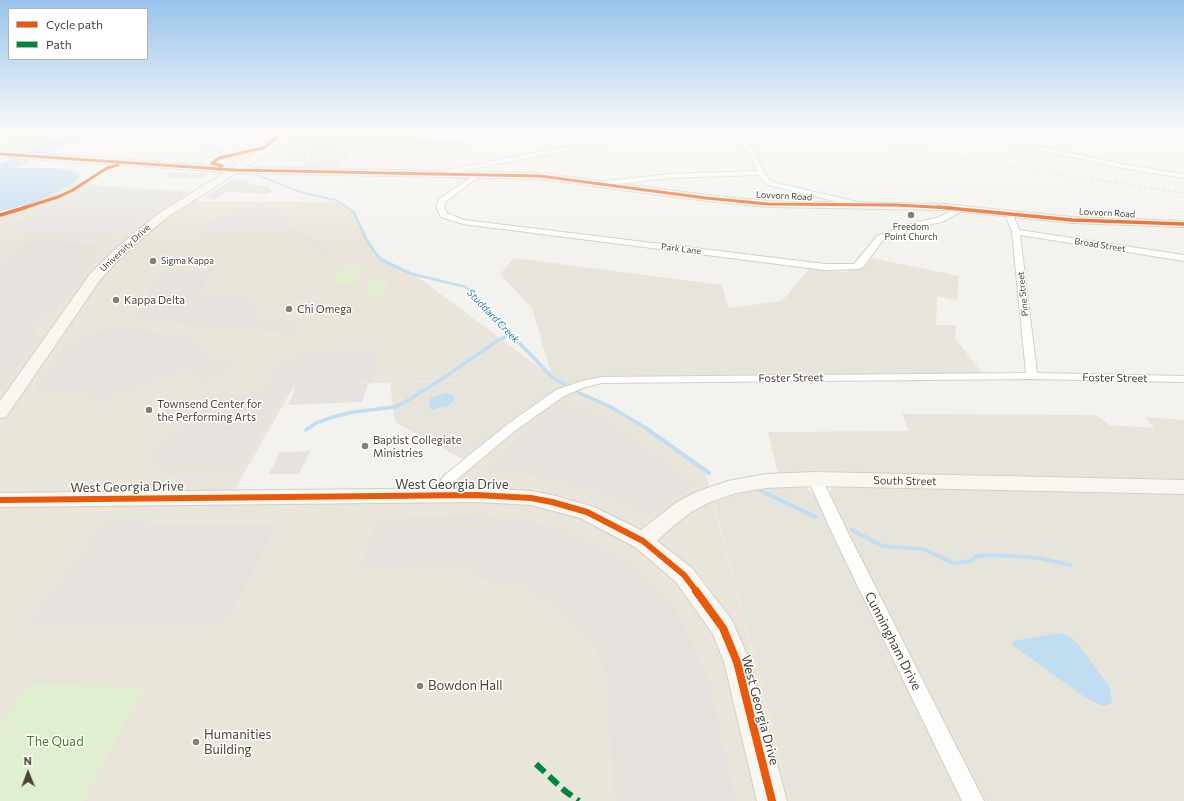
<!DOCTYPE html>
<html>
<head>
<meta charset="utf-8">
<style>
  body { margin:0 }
  #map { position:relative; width:1184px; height:801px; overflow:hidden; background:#f4f2ee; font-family:Commissioner,sans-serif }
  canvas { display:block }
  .legend { position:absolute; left:8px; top:8px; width:140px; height:52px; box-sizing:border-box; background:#fff; border:1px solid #b7b4b0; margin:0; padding:5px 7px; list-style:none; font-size:12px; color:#4b4439 }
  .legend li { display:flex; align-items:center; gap:8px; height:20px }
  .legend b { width:20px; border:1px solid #b7b4b0 }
  .north { position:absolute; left:8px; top:753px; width:40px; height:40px; -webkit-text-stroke:3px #fff; paint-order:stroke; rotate:359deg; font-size:11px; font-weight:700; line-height:16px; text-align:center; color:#4b4439 }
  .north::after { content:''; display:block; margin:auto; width:14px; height:18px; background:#4b4439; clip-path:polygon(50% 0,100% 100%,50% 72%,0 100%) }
</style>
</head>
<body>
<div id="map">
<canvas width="1184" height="801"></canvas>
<ul class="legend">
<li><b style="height:5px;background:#e8590c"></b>Cycle path</li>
<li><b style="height:5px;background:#00873e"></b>Path</li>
</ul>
<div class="north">N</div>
</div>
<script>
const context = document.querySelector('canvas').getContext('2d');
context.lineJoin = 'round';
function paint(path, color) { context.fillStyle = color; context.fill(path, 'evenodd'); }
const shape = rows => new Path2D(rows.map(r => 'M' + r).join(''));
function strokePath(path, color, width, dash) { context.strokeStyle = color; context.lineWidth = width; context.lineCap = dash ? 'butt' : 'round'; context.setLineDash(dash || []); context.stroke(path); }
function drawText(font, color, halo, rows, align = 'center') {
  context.font = font + ' Commissioner,sans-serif'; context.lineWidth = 3; context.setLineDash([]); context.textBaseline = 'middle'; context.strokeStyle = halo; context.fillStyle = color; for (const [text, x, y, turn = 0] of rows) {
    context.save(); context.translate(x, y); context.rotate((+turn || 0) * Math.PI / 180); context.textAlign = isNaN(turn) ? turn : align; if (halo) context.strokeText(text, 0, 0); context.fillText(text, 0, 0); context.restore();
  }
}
paint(shape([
  [295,132,420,132,415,138,440,141,462,140,467,154,406,153,354,146,335,171,295,170,308,158,311,149,277,148],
  [514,258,722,285,728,308,782,301,809,269,843,272,856,269,867,264,872,258,959,276,957,300,937,296,936,325,956,325,955,338,982,373,598,378,584,380,565,387,515,420,462,459,395,422,390,383,552,377,532,308,500,274],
  [902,414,1096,415,1109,425,1155,428,1145,417,1184,420,1184,481,778,474,768,432,909,431],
  [801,486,810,490,815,496,881,635,898,633,830,494,831,489,839,486,1184,494,1184,801,791,801,714,502,738,494,765,488]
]), '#e7e4dc');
paint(shape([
  [71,183,206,193,196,201,339,202,354,212,377,254,415,275,552,377,377,383,293,388,234,491,427,487,515,420,565,387,596,400,636,422,705,470,791,801,0,801,0,214,9,212]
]), '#eae5da');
paint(shape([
  [16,132,72,132,32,151,28,149,0,147,4,142],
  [344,266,363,266,353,284,333,284],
  [390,280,383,296,363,296,371,281],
  [30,683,145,687,83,801,0,801,0,728]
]), '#e1eecf');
paint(shape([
  [330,142,335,144,326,160,320,165,303,165,309,160,315,148,295,148,301,143],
  [288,148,307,149,307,157,301,161,284,161,292,155,278,154],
  [170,172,171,172,209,174,200,179,166,177,169,175,164,175],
  [234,179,252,180,246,184,268,186,272,191,267,194,227,192,215,199,203,198],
  [93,187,182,192,183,195,122,231,87,238,4,232,4,229,59,201,65,201],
  [261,204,291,222,286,225,306,233,336,253,328,256,296,234,201,235,203,233,197,233,210,220,247,213,244,210],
  [40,240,98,245,94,251,100,251,53,313,44,314,33,327,39,337,0,391,0,328,4,319,0,318,0,265,14,250,29,242],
  [212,269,200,295,258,300,254,304,262,304,251,320,303,324,296,334,128,319,138,309,158,275],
  [121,329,175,334,207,346,197,352,212,360,222,356,235,368,204,383,188,368,96,403,87,395,80,393,69,392,43,394,35,390,64,348,97,332],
  [380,349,371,381,297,386,368,384,362,402,288,405,296,386,288,390,280,400,244,465,223,475,162,474,149,450,215,403,267,387,282,358,293,358,296,354],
  [566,401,605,419,696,485,647,516,601,493,563,482,527,475,491,473,484,468,549,412],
  [310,451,299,474,269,474,280,452],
  [485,515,561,528,621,557,673,604,709,679,736,801,614,801,607,676,591,639,546,600,517,584,473,579,474,571,360,570,378,517],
  [107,520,145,520,144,524,277,524,232,612,223,621,211,625,159,627,26,627]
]), '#e6e3df');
paint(shape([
  [72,132,93,132,14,168,55,168,69,170,78,173,80,177,75,182,57,192,36,202,0,211,0,164],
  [446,393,455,397,452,399,455,400,445,408,442,406,435,410,431,409,429,401,431,398],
  [1059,633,1068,636,1077,643,1103,678,1110,688,1112,703,1107,706,1101,706,1086,698,1012,645,1012,641]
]), '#c0ddf1');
strokePath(shape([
  [177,132,176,133,184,136,200,139,236,163],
  [255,174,300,192,336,200,348,208]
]), '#c0ddf1', 2);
strokePath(shape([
  [346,207,354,212,366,240,381,260,412,274,466,287,483,305]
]), '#c0ddf1', 2.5);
strokePath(shape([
  [482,304,552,377,564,384],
  [577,392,609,406,649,430],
  [306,430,316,423,333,417,353,412,394,407,402,404,445,377,497,341,511,334]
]), '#c0ddf1', 3.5);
strokePath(shape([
  [647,429,709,473],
  [761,491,816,517],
  [852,530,882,546,923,549,953,563,971,561,977,556,993,555,1039,558,1070,565]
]), '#c0ddf1', 4);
const street = shape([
  [679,132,706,132,703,134,616,141,436,176,433,174,436,172,616,137,679,132],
  [726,132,734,132,741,136,772,132,790,132,744,139,756,155,768,179,772,182,862,203,863,205,859,207,768,185,763,181,759,175,669,178,600,186,596,184,600,182,669,174,757,171,750,155,738,139,726,132],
  [946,132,955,132,929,142,924,141,946,132],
  [960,132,972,132,1122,164,1184,174,1184,178,1122,168,960,132],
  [479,172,481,173,481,175,445,202,444,207,447,213,464,220,825,264,854,264,877,236,916,222,937,218,959,207,965,207,966,209,942,222,921,226,883,240,863,267,859,269,825,270,463,224,441,217,436,207,439,199,479,172],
  [1006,212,1012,212,1019,230,1184,255,1184,261,1020,235,1037,373,1184,376,1184,382,1032,379,602,383,585,387,564,396,516,430,456,480,441,499,436,500,431,499,429,495,446,474,508,424,556,390,582,381,602,377,1026,373,1012,232,1005,214,1006,212],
  [815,474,820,476,822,479,850,537,984,801,962,801,834,537,808,479,810,476,815,474]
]);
const secondary = shape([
  [286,132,295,132,283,144,246,167,540,173,706,195,768,201,944,204,1072,217,1184,221,1184,227,1072,223,944,210,768,207,706,201,540,179,237,173,166,218,122,256,100,280,6,417,0,418,0,401,90,274,114,250,158,214,225,172,0,157,0,151,233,167,277,140,286,132],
  [1150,132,1170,132,1184,134,1184,140,1154,134,1150,132],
  [815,472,1184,480,1184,494,815,486,766,488,737,493,710,502,691,512,672,527,657,541,692,568,732,620,750,662,787,801,757,801,724,662,713,634,676,582,635,547,580,518,531,505,477,502,0,507,0,493,477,488,531,491,552,495,594,507,641,530,677,502,696,492,728,481,766,474,815,472]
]);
strokePath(street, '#d2d0cb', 2);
strokePath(secondary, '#d3cfc5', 2);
paint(street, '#fdfdfc');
paint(secondary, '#f7f6f1');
strokePath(shape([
  [825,132,1003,166,1184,193]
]), '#dbdbda', 1.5, [3, 3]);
strokePath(shape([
  [536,764,565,791,579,801]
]), '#00873e', 6, [12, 6]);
strokePath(shape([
  [0,154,235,170,540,176,706,198,768,204,896,205,952,208],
  [222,166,212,163,219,158,263,148,283,132],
  [23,208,58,197,73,190,107,168,118,165]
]), '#e8590c', 3);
strokePath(shape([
  [938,207,1072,220,1184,224],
  [0,215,27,207]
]), '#e8590c', 3.5);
strokePath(shape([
  [0,500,477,495,531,498,552,502,587,512,643,541,684,575,697,592]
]), '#e8590c', 6);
strokePath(shape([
  [696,591,723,628,737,662,772,801]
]), '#e8590c', 8);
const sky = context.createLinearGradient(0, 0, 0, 244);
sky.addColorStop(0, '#98c4ec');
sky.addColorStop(0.54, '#faf9f7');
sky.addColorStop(1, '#faf9f700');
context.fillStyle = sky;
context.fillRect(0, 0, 1184, 244);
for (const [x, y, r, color] of [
  [911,215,4,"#868178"],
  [153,261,4,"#868178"],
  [116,300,4,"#868178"],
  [289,309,4,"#868178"],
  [149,410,4,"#868178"],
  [365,446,4,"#868178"],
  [420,686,4,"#868178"],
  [196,742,4,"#868178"]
]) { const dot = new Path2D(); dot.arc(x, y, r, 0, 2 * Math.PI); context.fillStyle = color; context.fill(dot); strokePath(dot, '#fff', 1.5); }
drawText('9px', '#4b4439', '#fff', [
  ["Lovvorn Road",784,196,3],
  ["Lovvorn Road",1107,213,3],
  ["Broad Street",1100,245,9],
  ["University Drive",125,248,-43],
  ["Park Lane",681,249,7],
  ["Pine Street",1023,294,-96]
]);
drawText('9px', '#4b4439', '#fff', [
  ["Freedom",911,227],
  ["Point Church",911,237],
  ["Sigma Kappa",161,261,"left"]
]);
drawText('italic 10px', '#2e7ab2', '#fff', [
  ["Studdard Creek",493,316,46]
]);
drawText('11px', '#4b4439', '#fff', [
  ["Kappa Delta",124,300],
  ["Chi Omega",297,309],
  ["Townsend Center for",157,404],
  ["the Performing Arts",157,417],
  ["Baptist Collegiate",373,440],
  ["Ministries",373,453]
], 'left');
drawText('11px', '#4b4439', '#fff', [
  ["Foster Street",791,378,-1],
  ["Foster Street",1115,378,1],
  ["South Street",905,481,1]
]);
drawText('13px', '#4b4439', '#fff', [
  ["West Georgia Drive",452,485],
  ["West Georgia Drive",127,487,-1],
  ["Cunningham Drive",893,641,63],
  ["West Georgia Drive",760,710,75]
]);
drawText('13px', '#4b4439', '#fff', [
  ["Bowdon Hall",428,686],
  ["Humanities",204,735],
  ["Building",204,750]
], 'left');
drawText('13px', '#4a7f2a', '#fff', [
  ["The Quad",55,742]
]);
</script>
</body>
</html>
